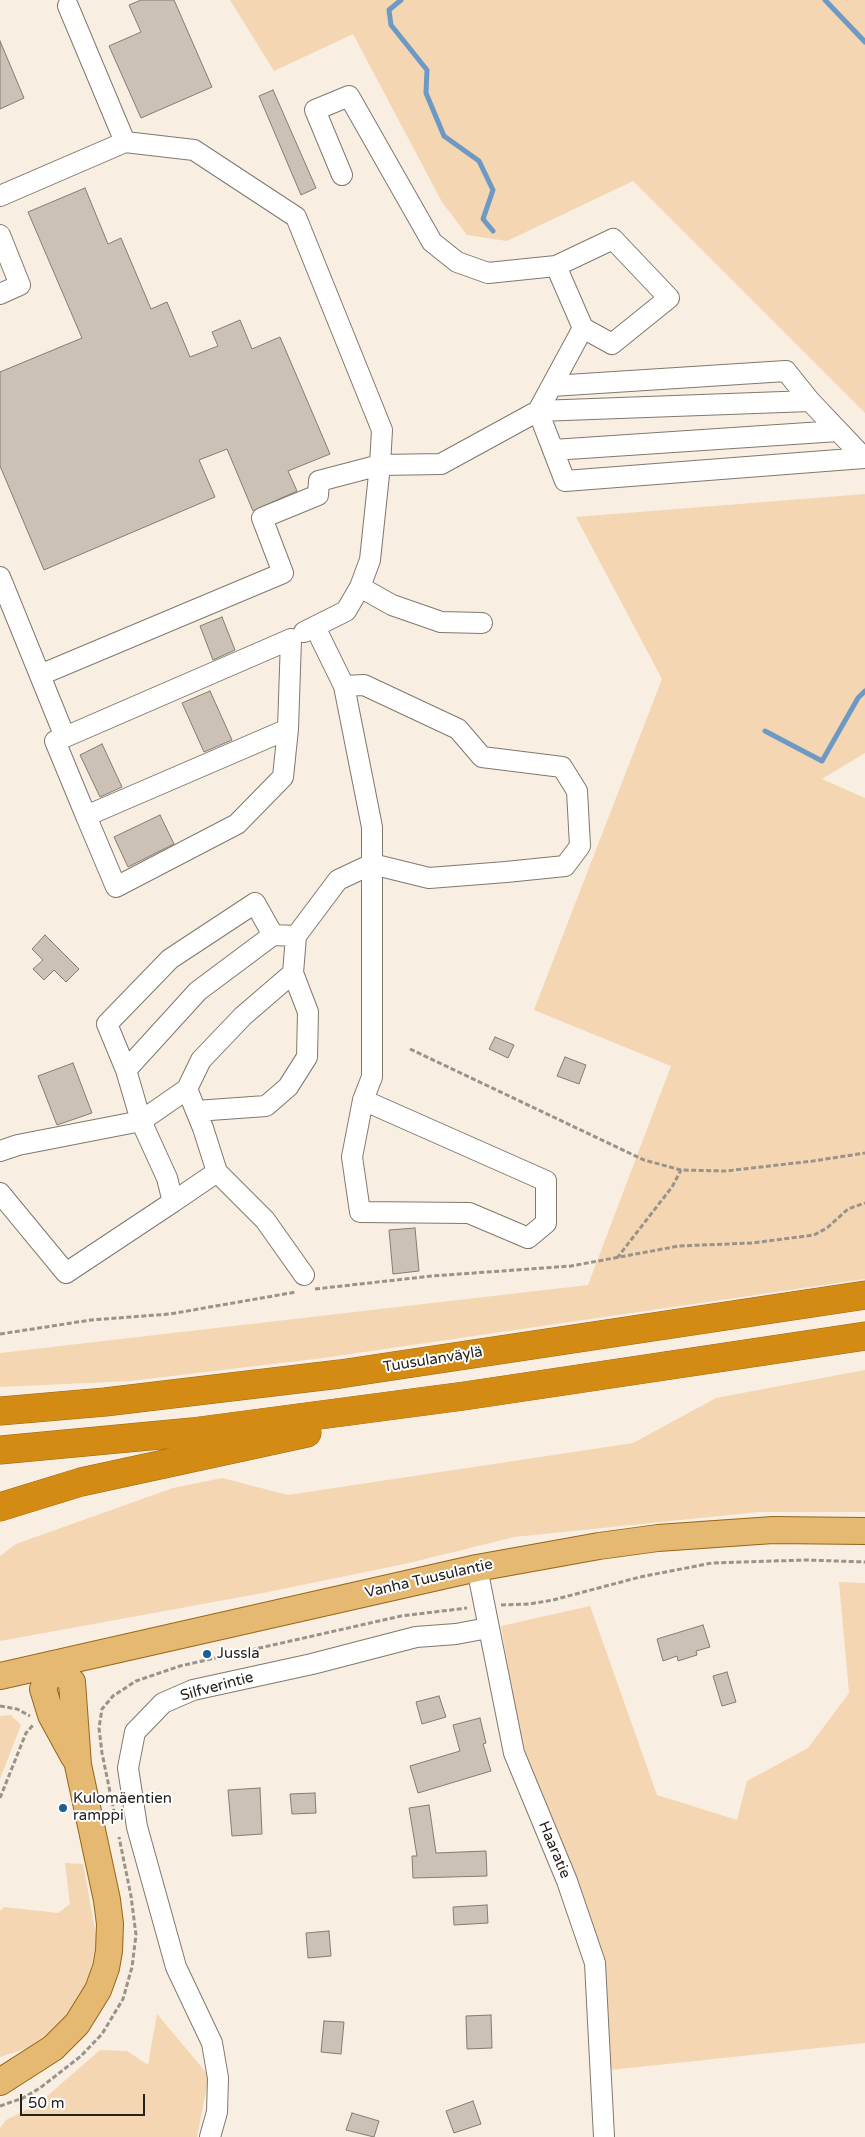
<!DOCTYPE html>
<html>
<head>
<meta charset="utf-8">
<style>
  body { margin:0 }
  #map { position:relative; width:865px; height:2137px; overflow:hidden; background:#f8eee2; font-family:"Varela Round",sans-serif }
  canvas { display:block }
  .scale { position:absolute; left:20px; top:2094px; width:125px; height:22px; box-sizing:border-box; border:2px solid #25211d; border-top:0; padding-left:6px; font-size:15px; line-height:18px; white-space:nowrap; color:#25211d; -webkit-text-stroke:4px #fff; paint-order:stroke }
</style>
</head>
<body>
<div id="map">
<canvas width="865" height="2137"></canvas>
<div class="scale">50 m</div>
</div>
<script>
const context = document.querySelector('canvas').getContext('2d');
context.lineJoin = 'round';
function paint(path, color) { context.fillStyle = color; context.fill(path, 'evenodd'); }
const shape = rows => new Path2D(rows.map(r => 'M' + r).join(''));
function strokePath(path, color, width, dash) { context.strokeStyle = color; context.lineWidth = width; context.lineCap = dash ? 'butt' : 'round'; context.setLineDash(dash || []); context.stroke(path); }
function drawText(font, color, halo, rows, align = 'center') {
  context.font = font + ' "Varela Round",sans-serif'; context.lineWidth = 4; context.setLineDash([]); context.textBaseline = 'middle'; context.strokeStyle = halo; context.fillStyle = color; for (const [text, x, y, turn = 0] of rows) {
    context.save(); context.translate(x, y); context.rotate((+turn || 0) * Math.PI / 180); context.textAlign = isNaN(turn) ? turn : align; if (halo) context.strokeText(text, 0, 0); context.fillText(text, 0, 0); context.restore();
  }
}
paint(shape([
  [230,0,865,0,865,413,633,181,507,241,467,235,442,202,353,34,274,71],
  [865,494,865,753,822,779,865,798,865,1279,323,1358,130,1381,0,1387,0,1353,588,1285,671,1066,534,1010,662,679,576,517],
  [865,1370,865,1512,759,1512,514,1537,409,1563,263,1593,0,1641,0,1556,16,1544,173,1488,222,1478,288,1495,633,1443,716,1398],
  [839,1582,865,1583,865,2043,610,2070,602,1953,523,1754,501,1626,590,1606,657,1795,737,1820,747,1781,808,1748,849,1693],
  [11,1715,21,1725,0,1779,0,1716],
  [65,1863,83,1864,97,1940,90,1972,75,2012,55,2034,30,2047,0,2057,0,1911,4,1907,58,1913,70,1904],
  [157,2014,209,2076,197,2137,0,2137,0,2128,6,2120,38,2104,100,2050,127,2051,148,2065]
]), '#f4d6b2');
strokePath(shape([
  [401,0,389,10,391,25,427,70,426,93,444,136,479,161,493,190,483,219,493,231],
  [825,0,865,42],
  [765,731,822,761,858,698,865,691]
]), '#6c9ac4', 5);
const building = shape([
  [141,0,174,0,212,87,141,118,109,46,141,32,129,5,141,0],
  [0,41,24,98,0,109,0,41],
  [273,90,316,188,301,195,259,96,273,90],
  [85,188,108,244,121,238,151,309,167,302,190,357,218,346,212,332,240,320,252,349,280,337,330,454,288,471,297,491,253,511,227,449,199,460,215,497,44,570,0,466,0,372,82,338,28,212,85,188],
  [222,617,235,650,213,660,200,626,222,617],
  [210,691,232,740,204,752,182,703,210,691],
  [102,744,122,787,100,797,80,755,102,744],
  [160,815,174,844,128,867,114,837,160,815],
  [45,935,79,969,66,982,54,970,44,980,33,969,43,960,32,949,45,935],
  [495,1037,514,1045,508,1058,489,1049,495,1037],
  [565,1057,586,1065,579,1084,557,1076,565,1057],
  [73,1063,92,1113,57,1125,38,1076,73,1063],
  [415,1228,419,1271,393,1274,389,1230,415,1228],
  [703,1625,710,1647,696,1651,697,1655,678,1661,677,1656,663,1661,657,1639,703,1625],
  [727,1672,736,1702,722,1706,713,1676,727,1672],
  [439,1696,446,1717,422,1724,416,1702,439,1696],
  [480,1718,486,1743,483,1744,491,1771,418,1793,410,1766,460,1751,453,1725,480,1718],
  [260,1788,262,1834,232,1836,228,1790,260,1788],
  [315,1793,316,1813,292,1814,290,1794,315,1793],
  [429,1805,436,1853,486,1851,487,1876,413,1878,412,1856,417,1856,409,1808,429,1805],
  [487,1905,488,1923,454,1925,453,1907,487,1905],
  [329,1931,331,1956,308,1958,306,1933,329,1931],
  [491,2015,492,2048,467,2049,466,2016,491,2015],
  [324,2021,344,2022,341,2054,321,2052,324,2021],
  [473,2101,481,2124,454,2133,446,2111,473,2101],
  [352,2113,379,2121,374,2137,346,2130,352,2113]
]);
paint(building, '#cbc1b6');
strokePath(building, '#857c72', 1);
const minor = shape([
  [68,6,125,142,194,150,296,217,382,430,380,465,370,560,360,587,346,611,304,632],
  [342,175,315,110,349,96,432,242,457,262,488,273,556,266],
  [0,196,125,142],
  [0,235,20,285,0,294],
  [552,386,786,371,810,401,864,458,565,481,538,411,810,401],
  [553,450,838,431],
  [0,577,65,737,291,639,288,729,283,777,237,824,116,887,86,816,288,729],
  [360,587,392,605,441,622,482,623],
  [315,627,344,686,372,827,372,1077,363,1100,352,1157,360,1212,469,1213,528,1238,546,1223,546,1181,363,1100],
  [40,675,283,573,262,518,318,495,319,481,380,465,441,464,538,411,583,328,612,344,669,298,613,239,556,266,583,328],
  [65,737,55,741,86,816],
  [255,903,273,935,296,936,293,973,243,1016,201,1060,187,1089,203,1128,217,1172,173,1202,167,1178,141,1121,126,1070,107,1024,170,959,255,903],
  [296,936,338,880,372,864,429,878,506,872,565,866,580,846,577,791,562,767,482,757,458,729,364,685,344,686],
  [126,1070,198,991,273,935],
  [196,1111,266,1106,288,1087,307,1057,308,1012,293,973],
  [0,1151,18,1145,141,1121,187,1089],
  [217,1172,265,1220,304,1275],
  [0,1193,66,1273,173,1202],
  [477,1568,514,1753,567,1881,595,1963,604,2137],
  [210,2137,217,2112,218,2078,212,2043,176,1967,137,1827,128,1768,135,1732,163,1703,193,1690,312,1664,416,1637,456,1634,488,1628]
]);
const major = shape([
  [53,1664,43,1689,51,1715,74,1757],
  [0,1676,477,1568,599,1546,658,1538,773,1530,865,1531],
  [0,2082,53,2048,77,2024,98,1990,106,1968,109,1951,110,1924,107,1900,78,1765,72,1682,53,1664]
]);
const highway = shape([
  [0,1411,105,1402,340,1374,865,1295],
  [0,1450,192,1432,464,1396,865,1336],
  [0,1507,81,1482,307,1433]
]);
strokePath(minor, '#81786d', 22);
strokePath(major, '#966617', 28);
strokePath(highway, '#966617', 29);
strokePath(shape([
  [410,1049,644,1160,681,1170,726,1171,813,1161,865,1153],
  [617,1258,672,1187,681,1170],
  [315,1289,432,1276,571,1266,679,1246,752,1243,814,1235,827,1228,848,1209,865,1203],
  [0,1334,91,1320,170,1314,296,1292],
  [501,1605,529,1604,553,1600,640,1577,712,1563,806,1560,865,1562],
  [0,1706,17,1709,30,1716],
  [0,1798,26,1733,34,1724],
  [116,1821,102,1753,99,1728,102,1709,113,1696,136,1681,180,1666,401,1616,467,1608],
  [0,2106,23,2098,40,2088,81,2056,102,2034,123,1999,132,1967,136,1935,131,1896,119,1837]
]), '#9a938b', 3, [5, 2.5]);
strokePath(minor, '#fff', 20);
strokePath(major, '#e5b972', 26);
strokePath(highway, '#d38b14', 28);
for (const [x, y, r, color] of [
  [207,1654,5,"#1c5e94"],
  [63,1808,5,"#1c5e94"]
]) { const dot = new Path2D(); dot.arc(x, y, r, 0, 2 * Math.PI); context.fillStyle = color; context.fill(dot); strokePath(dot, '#fff', 2); }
drawText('15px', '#25211d', '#fff', [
  ["Tuusulanväylä",433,1360,-9],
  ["Vanha Tuusulantie",429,1579,-13],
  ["Silfverintie",217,1687,-15],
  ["Haaratie",554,1850,67]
]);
drawText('15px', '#25211d', '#fff', [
  ["Jussla",217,1654],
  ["Kulomäentien",73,1799],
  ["ramppi",73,1816]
], 'left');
</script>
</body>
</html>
